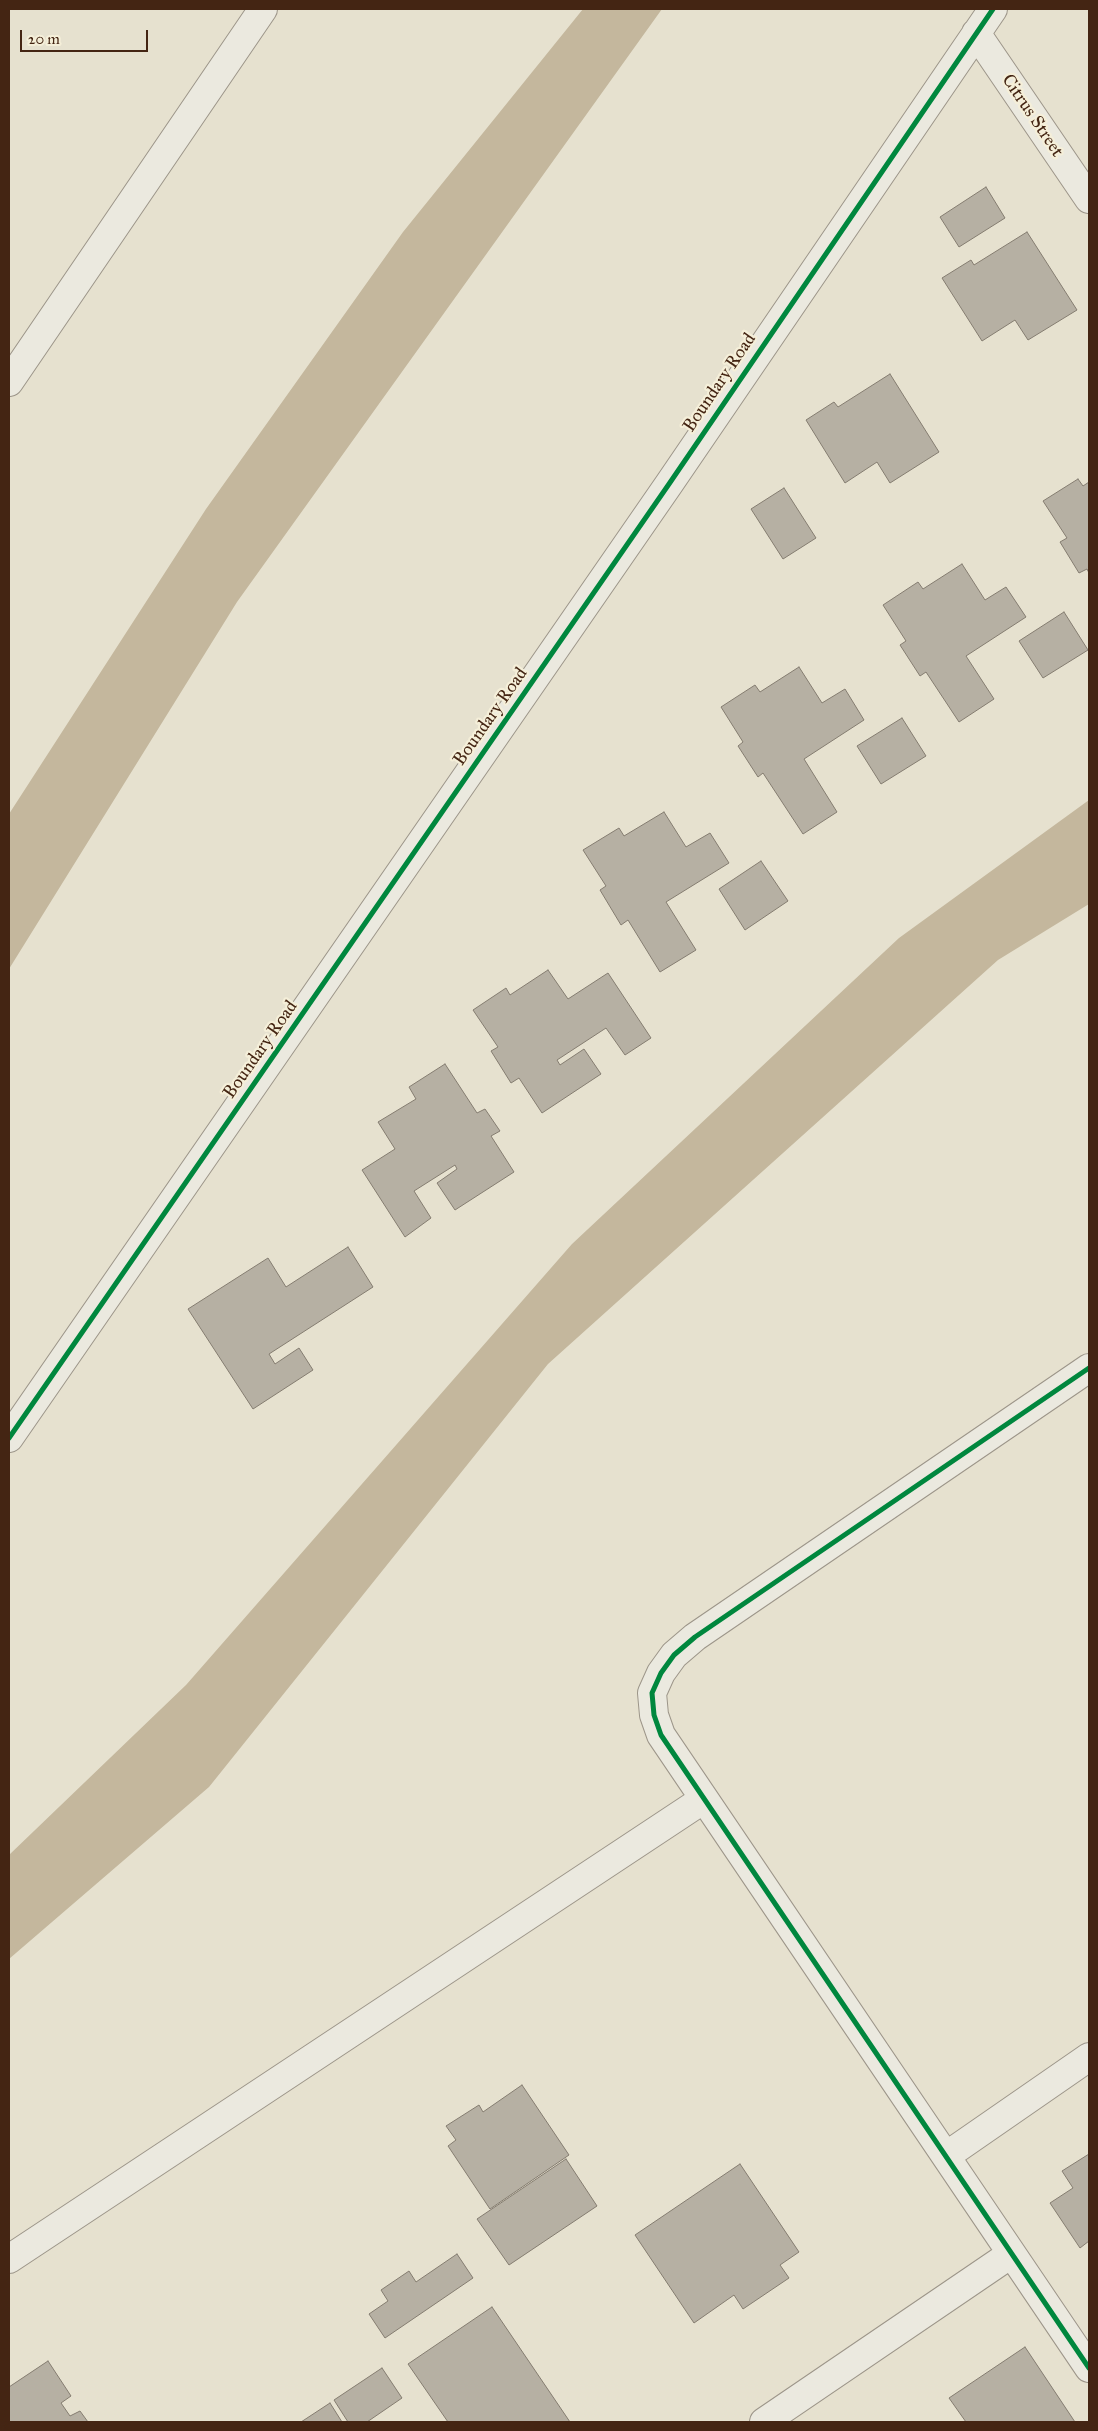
<!DOCTYPE html>
<html>
<head>
<meta charset="utf-8">
<style>
  body { margin:0 }
  #map { position:relative; width:1098px; height:2431px; overflow:hidden; background:#e6e1cf; font-family:"IM FELL Great Primer",serif }
  canvas { display:block }
  .frame { position:absolute; inset:0; border:10px solid #442513; pointer-events:none }
  .scale { position:absolute; left:20px; top:30px; width:128px; height:22px; box-sizing:border-box; border:2px solid #442513; border-top:0; padding-left:6px; font-size:15px; line-height:18px; white-space:nowrap; color:#442513; -webkit-text-stroke:4px #f5efd9; paint-order:stroke }
</style>
</head>
<body>
<div id="map">
<canvas width="1098" height="2431"></canvas>
<div class="frame"></div>
<div class="scale">20 m</div>
</div>
<script>
const context = document.querySelector('canvas').getContext('2d');
context.lineJoin = 'round';
function paint(path, color) { context.fillStyle = color; context.fill(path, 'evenodd'); }
const shape = rows => new Path2D(rows.map(r => 'M' + r).join(''));
function strokePath(path, color, width, dash) { context.strokeStyle = color; context.lineWidth = width; context.lineCap = dash ? 'butt' : 'round'; context.setLineDash(dash || []); context.stroke(path); }
function drawText(font, color, halo, rows, align = 'center') {
  context.font = font + ' "IM FELL Great Primer",serif'; context.lineWidth = 4.5; context.setLineDash([]); context.textBaseline = 'middle'; context.strokeStyle = halo; context.fillStyle = color; for (const [text, x, y, turn = 0] of rows) {
    context.save(); context.translate(x, y); context.rotate((+turn || 0) * Math.PI / 180); context.textAlign = isNaN(turn) ? turn : align; if (halo) context.strokeText(text, 0, 0); context.fillText(text, 0, 0); context.restore();
  }
}
paint(shape([
  [583,9,662,9,237,602,9,969,9,814,206,509,403,232],
  [1089,800,1089,904,998,960,548,1364,209,1787,9,1959,9,1855,186,1685,572,1244,899,938]
]), '#c4b79d');
const building = shape([
  [986,187,1005,218,959,247,940,217,986,187],
  [1027,232,1077,310,1028,340,1015,320,982,341,942,278,971,260,974,265,1027,232],
  [890,374,939,452,890,483,877,462,845,483,806,420,834,402,838,407,890,374],
  [1078,479,1083,486,1089,482,1089,573,1087,569,1079,573,1060,542,1067,538,1043,501,1078,479],
  [784,488,816,538,783,559,751,509,784,488],
  [962,564,985,600,1006,587,1026,617,966,656,994,699,959,722,926,672,920,676,900,645,906,641,883,605,918,582,923,589,962,564],
  [1064,612,1088,650,1043,678,1019,641,1064,612],
  [799,667,822,703,845,689,864,720,804,759,837,812,803,834,763,773,758,777,738,746,743,742,721,707,755,685,760,692,799,667],
  [902,718,926,756,881,784,857,746,902,718],
  [664,812,686,847,710,833,729,863,666,902,696,950,660,972,628,920,621,925,600,890,606,886,583,850,619,828,624,836,664,812],
  [761,861,788,901,745,930,719,889,761,861],
  [548,970,568,999,608,973,651,1038,625,1055,606,1028,557,1060,560,1065,584,1049,601,1074,542,1113,519,1078,511,1083,491,1051,498,1047,473,1010,506,988,510,995,548,970],
  [445,1064,477,1113,485,1109,500,1131,491,1136,514,1172,455,1210,437,1183,457,1169,455,1165,414,1191,431,1218,405,1237,362,1170,395,1149,378,1122,416,1099,409,1087,445,1064],
  [348,1247,373,1287,269,1354,275,1364,299,1348,313,1370,253,1409,188,1309,268,1258,286,1287,348,1247],
  [522,2085,569,2155,490,2209,448,2146,456,2140,446,2126,479,2105,483,2112,522,2085],
  [1089,2154,1089,2241,1080,2248,1050,2203,1073,2188,1062,2171,1089,2154],
  [566,2159,597,2206,509,2265,477,2219,566,2159],
  [740,2164,799,2252,780,2265,789,2278,743,2309,734,2295,694,2323,635,2235,740,2164],
  [457,2254,473,2278,385,2338,369,2314,388,2301,381,2290,409,2271,416,2282,457,2254],
  [492,2307,570,2422,448,2422,408,2364,492,2307],
  [1025,2347,1075,2422,966,2422,949,2398,1025,2347],
  [48,2361,71,2396,61,2403,70,2416,80,2411,88,2422,9,2422,9,2387,48,2361],
  [382,2368,402,2398,367,2422,348,2422,334,2400,382,2368],
  [330,2403,342,2422,301,2422,330,2403]
]);
paint(building, '#b6b0a3');
strokePath(building, '#847c70', 1);
const street = shape([
  [976,33,1089,199],
  [9,382,263,9],
  [1089,1368,695,1637,674,1655,661,1673,652,1693,654,1715,661,1735,1089,2368],
  [9,1438,669,484,993,9],
  [946,2156,1089,2057],
  [9,2259,704,1799],
  [764,2422,1011,2254]
]);
strokePath(street, '#9c9589', 30);
strokePath(street, '#ebe9df', 28);
strokePath(shape([
  [1089,1368,695,1637,674,1655,661,1673,652,1693,654,1715,661,1735,1089,2368],
  [9,1438,669,484,993,9]
]), '#00873e', 5);
drawText('18px', '#442513', '#f5efd9', [
  ["Citrus Street",1032,116,56],
  ["Boundary Road",720,383,-56],
  ["Boundary Road",491,717,-55],
  ["Boundary Road",261,1050,-55]
]);
</script>
</body>
</html>
